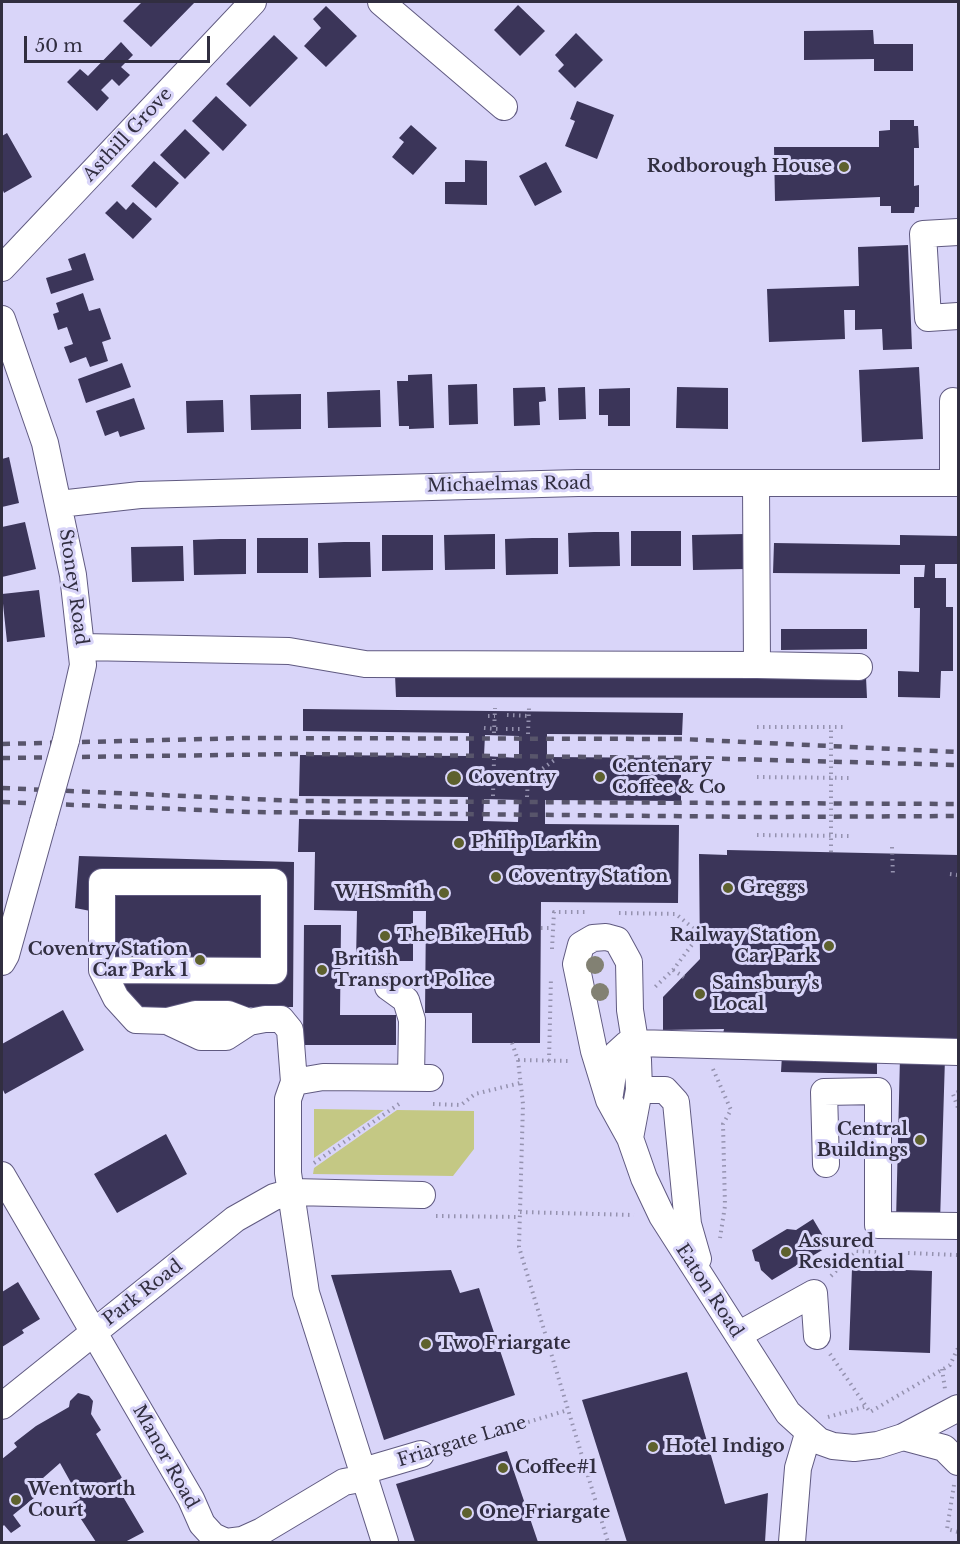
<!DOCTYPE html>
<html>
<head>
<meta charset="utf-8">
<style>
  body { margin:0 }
  #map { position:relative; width:960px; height:1544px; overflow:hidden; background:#d9d5f9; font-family:"Libre Baskerville",serif }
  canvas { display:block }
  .frame { position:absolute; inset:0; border:3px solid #312e40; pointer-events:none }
  .scale { position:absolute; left:24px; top:36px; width:186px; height:27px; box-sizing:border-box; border:3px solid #312e40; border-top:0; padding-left:8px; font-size:18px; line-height:21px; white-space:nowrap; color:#312e40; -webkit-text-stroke:4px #d9d5f9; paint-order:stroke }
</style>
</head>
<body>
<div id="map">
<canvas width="960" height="1544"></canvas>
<div class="frame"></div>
<div class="scale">50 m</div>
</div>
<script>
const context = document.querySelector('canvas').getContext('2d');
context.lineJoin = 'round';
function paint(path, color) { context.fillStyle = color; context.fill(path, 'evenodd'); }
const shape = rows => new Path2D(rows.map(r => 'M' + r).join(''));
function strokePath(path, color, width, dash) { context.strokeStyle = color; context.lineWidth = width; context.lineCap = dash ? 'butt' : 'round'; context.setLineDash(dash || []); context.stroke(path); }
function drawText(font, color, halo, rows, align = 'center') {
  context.font = font + ' "Libre Baskerville",serif'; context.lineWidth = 6; context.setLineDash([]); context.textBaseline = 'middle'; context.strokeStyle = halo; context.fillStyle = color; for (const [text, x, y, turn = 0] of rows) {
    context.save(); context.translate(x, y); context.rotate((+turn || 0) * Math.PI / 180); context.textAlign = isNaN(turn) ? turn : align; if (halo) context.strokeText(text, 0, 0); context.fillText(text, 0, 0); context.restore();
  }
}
paint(shape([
  [314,1109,384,1110,314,1158],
  [397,1110,474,1111,474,1149,453,1176,313,1174,314,1168]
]), '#c4c884');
paint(shape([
  [142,2,195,2,151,47,123,21],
  [518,5,545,31,520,56,494,30],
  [326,6,357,36,326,67,304,46,321,28,313,19],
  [873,30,874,44,913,44,913,71,874,71,874,59,804,60,804,31],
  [576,33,603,60,575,88,558,71,564,65,555,55],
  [274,35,298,58,250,107,226,84],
  [121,42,133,55,121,67,130,75,119,86,112,79,101,90,109,98,97,111,67,82,80,69,88,76],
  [216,96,247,125,223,151,192,121],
  [577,101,614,115,597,159,565,146,575,121,570,119],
  [890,120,914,120,914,126,918,126,919,148,914,148,914,186,919,185,919,207,915,207,914,213,891,213,891,206,880,206,880,197,775,201,774,147,879,147,879,131,890,130],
  [411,125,437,148,413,175,392,157,404,142,399,138],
  [185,129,210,153,185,179,160,155],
  [7,133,32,177,4,193,2,188,2,136],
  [465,160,487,161,487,205,445,204,445,182,465,182],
  [154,161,179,183,156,208,131,186],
  [546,162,562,192,535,206,519,176],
  [117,201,126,210,133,202,152,219,133,239,105,213],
  [908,245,912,349,883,350,882,329,855,330,855,310,844,310,845,339,769,342,767,289,859,286,858,247],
  [85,253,94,280,51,294,46,278,72,270,68,259],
  [83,293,89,311,100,308,111,339,102,342,108,361,90,367,86,357,70,363,64,347,73,344,67,327,58,330,53,314,59,312,56,303],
  [122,363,131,387,86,403,78,379],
  [919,367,923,439,862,442,859,370],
  [432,374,434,428,409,429,409,426,399,426,397,381,408,381,408,375],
  [477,384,478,424,449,425,448,385],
  [545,387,546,401,539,402,540,425,514,426,513,388],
  [585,387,586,419,559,420,558,388],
  [677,387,728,388,728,429,676,428],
  [630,388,630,426,608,426,608,415,599,415,599,389],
  [380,390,381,427,328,428,327,392],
  [301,394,301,429,251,430,250,395],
  [134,398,145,429,120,437,118,431,105,436,96,411],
  [223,400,224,432,187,433,186,401],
  [9,457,19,503,2,507,2,459],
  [25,522,36,569,2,577,2,527],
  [631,531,681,531,681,566,631,566],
  [594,532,619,532,620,566,569,567,568,533],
  [495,534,495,569,445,570,444,535],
  [745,534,745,569,693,570,692,535],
  [382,535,433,535,433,570,382,571],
  [900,535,958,536,958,564,935,564,935,578,946,578,946,607,953,607,953,671,941,671,940,698,898,697,898,671,919,672,920,608,914,608,914,577,924,577,925,565,900,565,900,574,773,573,774,543,900,545],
  [257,538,308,538,308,573,257,573],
  [532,538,558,538,558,574,506,575,505,539],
  [220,539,246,539,246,574,194,575,193,540],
  [344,542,370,542,371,577,319,578,318,543],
  [183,546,184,581,132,582,131,547],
  [39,590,45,637,7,642,2,594],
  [781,629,867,629,867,649,781,650],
  [395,675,866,677,867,698,396,697],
  [303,709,683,713,682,735,547,734,547,757,681,758,681,801,545,800,545,824,679,825,678,903,541,902,540,1043,472,1043,472,1013,425,1013,426,911,413,911,413,961,356,961,357,911,314,910,315,852,298,852,299,819,468,821,468,797,299,796,300,755,469,756,469,733,303,731],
  [485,735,519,736,519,758,484,756],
  [484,799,519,800,518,822,483,821],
  [727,850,958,855,958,1039,723,1034,724,1029,663,1030,663,997,700,959,699,854,727,855],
  [79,856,294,862,293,1007,105,1007,106,914,75,908],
  [304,925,341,925,340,1015,396,1015,396,1045,303,1045],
  [63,1010,84,1050,5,1094,2,1088,2,1044],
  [782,1055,877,1056,877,1074,781,1072],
  [900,1057,945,1058,940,1222,896,1221],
  [166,1134,187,1174,117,1213,94,1174],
  [813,1219,829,1246,772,1280,761,1270,759,1262,755,1261,752,1250,787,1229,796,1230],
  [852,1268,932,1271,930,1353,849,1350],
  [451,1270,460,1293,479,1288,515,1395,384,1440,331,1275],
  [18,1282,40,1319,22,1330,24,1333,2,1347,2,1292],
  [687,1372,725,1504,768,1493,765,1542,627,1542,582,1400],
  [78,1393,89,1396,93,1401,91,1414,101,1430,96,1434,121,1476,128,1491,122,1495,144,1532,125,1542,96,1542,79,1516,76,1517,69,1505,80,1499,60,1463,43,1478,50,1485,13,1515,21,1526,11,1533,4,1525,2,1527,2,1459,17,1447,14,1443,36,1426,69,1407,70,1401],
  [507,1451,538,1542,415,1542,396,1484]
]), '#3b3559');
const minor = shape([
  [381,2,504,107],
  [958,232,923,234,928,318,958,316],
  [2,268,253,2],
  [2,319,45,443,73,575,83,665,66,740],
  [953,401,953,483],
  [756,484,757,665,859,667],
  [59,504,140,495,578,483,958,483],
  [82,647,289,651,365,664,757,665],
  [102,882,274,882,274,971,102,970,102,882],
  [2,962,6,955,43,822],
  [102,970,116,998,136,1020,167,1021,195,1014,228,1014,249,1022],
  [388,987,406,1000,412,1020,411,1078],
  [167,1021,201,1037,226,1037,249,1022,265,1019,281,1019,290,1030,294,1082,288,1099,288,1173,306,1293,385,1542],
  [294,1082,323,1077,430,1078],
  [639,1090,665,1090,676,1102,688,1224,698,1259],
  [610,1094,616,1054,627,1044,636,1043,958,1052],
  [630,1138,639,1090,638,1060,630,1010,629,962,617,940,606,937,593,938,581,945,576,964,594,1051,609,1100,630,1138,644,1178,662,1216,788,1413,819,1441,833,1446,854,1448,878,1445,903,1437,958,1408],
  [826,1164,824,1092,878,1091,878,1225,958,1226],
  [2,1175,191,1499,202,1524,213,1536,226,1542,242,1540,262,1531,344,1482,360,1479,365,1481],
  [738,1335,814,1293,817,1336],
  [2,1406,235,1219,274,1197,292,1192,422,1195],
  [903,1437,944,1448,958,1462],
  [365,1481,370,1469,421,1454],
  [792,1542,798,1468,808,1434]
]);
strokePath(minor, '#605a81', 28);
strokePath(shape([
  [507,715,529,716],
  [488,716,495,716],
  [757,727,847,727],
  [484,728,499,729],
  [506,729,521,729],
  [494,733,495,708],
  [528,734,529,708],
  [757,777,849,778],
  [493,796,494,759],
  [527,797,528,779,556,759],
  [757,835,849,836],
  [892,847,893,877],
  [950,874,958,875],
  [619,913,676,914,700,934,673,970,655,987],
  [541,928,553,928],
  [552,949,554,912,588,912],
  [673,970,684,977],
  [512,1043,518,1060,523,1104,519,1247,608,1542],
  [518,1060,571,1061],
  [549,1061,551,977],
  [713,1069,731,1110,723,1124,725,1206,720,1238],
  [958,1092,953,1094,958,1108],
  [433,1104,461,1105,475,1094,520,1083],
  [314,1163,399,1104],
  [520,1212,634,1215],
  [436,1216,520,1217],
  [908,1253,958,1255],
  [831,1276,856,1251,877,1252],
  [830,1354,870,1412,950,1365,958,1348],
  [942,1369,945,1389],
  [828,1417,867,1406],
  [442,1448,568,1410],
  [954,1485,947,1529,958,1532]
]), '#9592af', 4, [1.5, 4.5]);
strokePath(minor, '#fff', 26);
strokePath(shape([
  [2,744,246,738,682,739,958,752],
  [2,758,298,754,695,758,958,765],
  [2,788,297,801,958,804],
  [2,802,251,812,765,817,958,816]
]), '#58556b', 4.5, [8, 8]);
const minorBridge = shape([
  [43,822,66,740]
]);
strokePath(minorBridge, '#605a81', 28, []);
strokePath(shape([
  [831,852,831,727]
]), '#9592af', 4, [1.5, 4.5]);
strokePath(minorBridge, '#fff', 26);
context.fillStyle = '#828173';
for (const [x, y] of [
  [595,965],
  [600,992]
]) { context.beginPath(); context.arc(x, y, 9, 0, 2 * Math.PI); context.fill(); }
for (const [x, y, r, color] of [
  [844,167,6,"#5e612e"],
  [600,777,6,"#5e612e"],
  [454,778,8,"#5e612e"],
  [459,843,6,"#5e612e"],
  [496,877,6,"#5e612e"],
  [728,888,6,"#5e612e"],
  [444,893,6,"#5e612e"],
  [385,936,6,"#5e612e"],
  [829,946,6,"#5e612e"],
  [200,960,6,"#5e612e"],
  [322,970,6,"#5e612e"],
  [700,994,6,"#5e612e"],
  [920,1140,6,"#5e612e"],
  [786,1252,6,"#5e612e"],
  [426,1344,6,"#5e612e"],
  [653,1447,6,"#5e612e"],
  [503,1468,6,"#5e612e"],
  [16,1500,6,"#5e612e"],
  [467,1513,6,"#5e612e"]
]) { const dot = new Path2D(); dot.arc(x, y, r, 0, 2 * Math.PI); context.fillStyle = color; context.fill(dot); strokePath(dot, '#d9d5f9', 2); }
drawText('18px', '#312e40', '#d9d5f9', [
  ["Asthill Grove",128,135,-47],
  ["Michaelmas Road",509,485,-1],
  ["Stoney Road",73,587,82],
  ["Eaton Road",709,1291,57],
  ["Park Road",143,1293,-38],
  ["Friargate Lane",462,1442,-17],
  ["Manor Road",165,1457,61]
]);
drawText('bold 18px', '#312e40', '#d9d5f9', [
  ["Rodborough House",832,167,"right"],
  ["Centenary",612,767],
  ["Coffee & Co",612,788],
  ["Coventry",468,778],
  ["Philip Larkin",471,843],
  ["Coventry Station",508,877],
  ["Greggs",740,888],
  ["WHSmith",432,893,"right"],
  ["The Bike Hub",397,936],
  ["Railway Station",817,936,"right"],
  ["Car Park",817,957,"right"],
  ["Coventry Station",188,950,"right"],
  ["Car Park 1",188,971,"right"],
  ["British",334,960],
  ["Transport Police",334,981],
  ["Sainsbury's",712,984],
  ["Local",712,1005],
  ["Central",908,1130,"right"],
  ["Buildings",908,1151,"right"],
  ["Assured",798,1242],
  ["Residential",798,1263],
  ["Two Friargate",438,1344],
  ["Hotel Indigo",665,1447],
  ["Coffee#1",515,1468],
  ["Wentworth",28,1490],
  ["Court",28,1511],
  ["One Friargate",479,1513]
], 'left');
</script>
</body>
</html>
